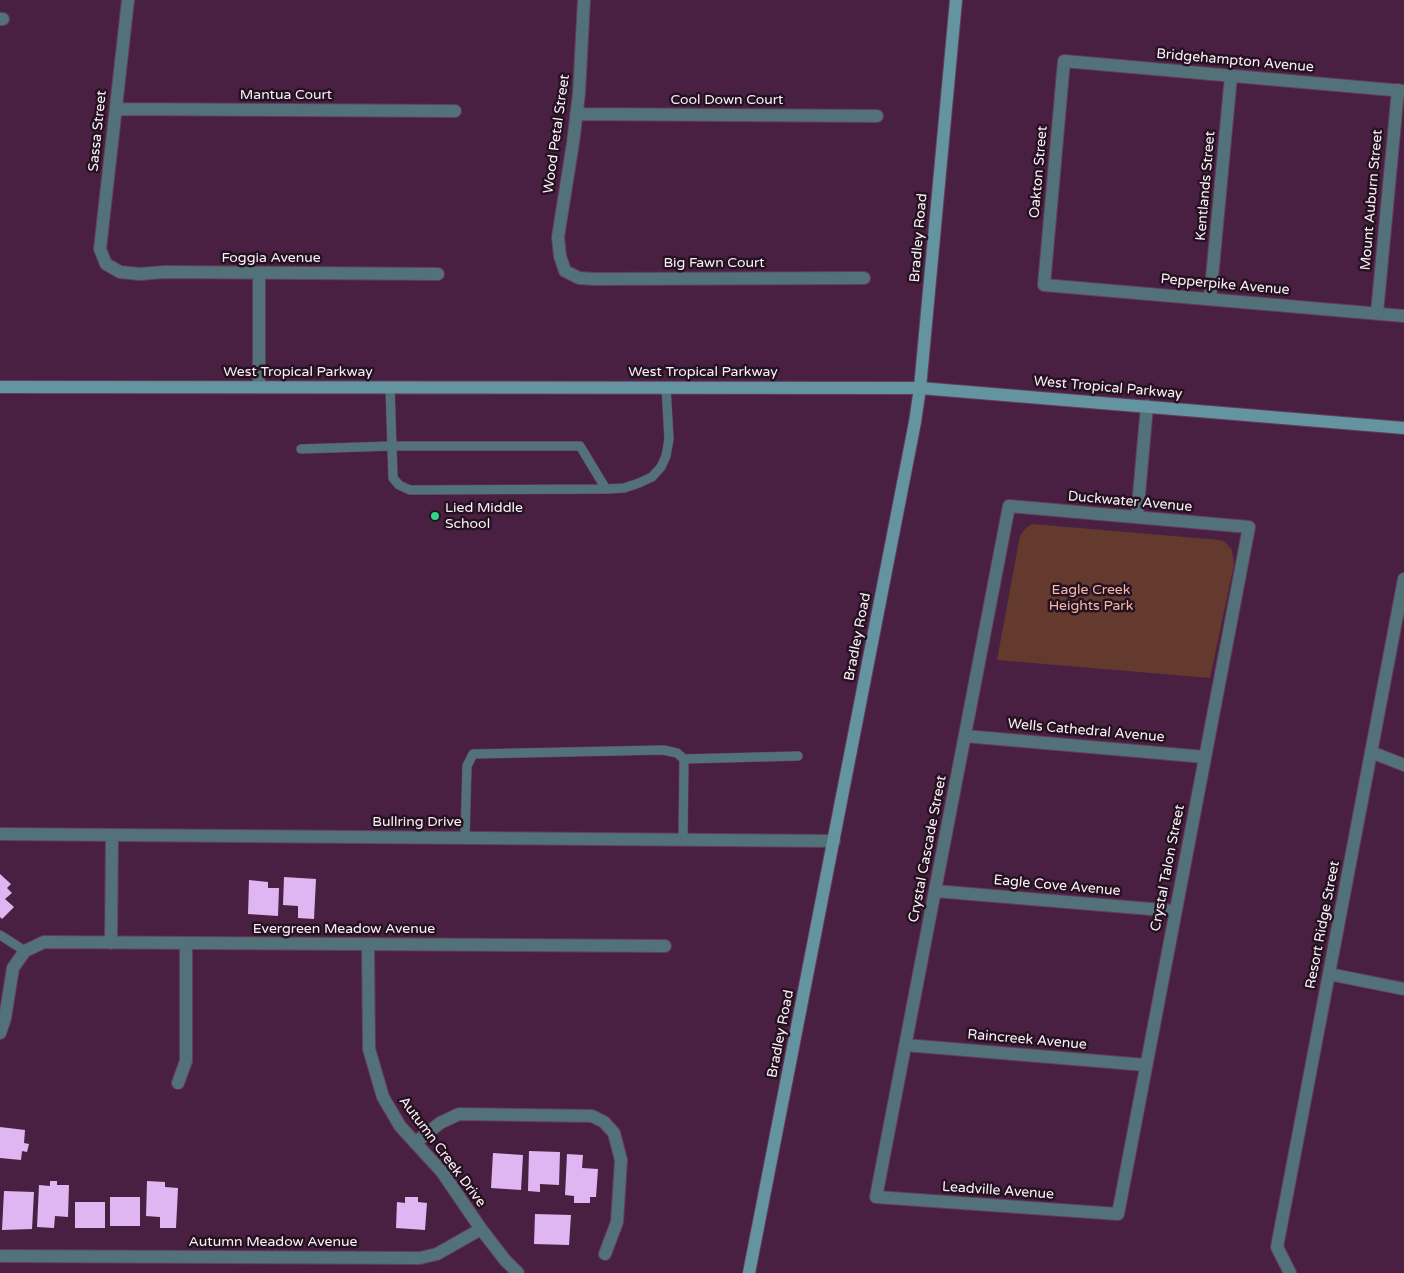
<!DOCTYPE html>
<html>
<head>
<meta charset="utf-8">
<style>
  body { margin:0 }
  canvas { display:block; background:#4a2042 }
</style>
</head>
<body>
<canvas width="1404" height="1273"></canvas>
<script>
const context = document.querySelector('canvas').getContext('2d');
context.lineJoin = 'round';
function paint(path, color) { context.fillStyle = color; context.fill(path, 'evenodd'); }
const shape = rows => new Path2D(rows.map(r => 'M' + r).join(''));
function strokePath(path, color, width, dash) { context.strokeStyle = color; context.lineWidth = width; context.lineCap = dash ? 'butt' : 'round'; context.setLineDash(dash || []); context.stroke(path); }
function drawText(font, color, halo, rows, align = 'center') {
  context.font = font + ' "Varela Round",sans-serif'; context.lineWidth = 5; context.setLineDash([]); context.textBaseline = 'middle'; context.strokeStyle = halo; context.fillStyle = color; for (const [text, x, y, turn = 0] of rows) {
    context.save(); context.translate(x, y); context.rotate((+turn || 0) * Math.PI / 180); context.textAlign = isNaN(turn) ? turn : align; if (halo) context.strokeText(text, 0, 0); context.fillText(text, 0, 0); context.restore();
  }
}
paint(shape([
  [1032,524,1220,540,1225,542,1232,550,1234,564,1210,678,997,660,1020,536,1026,528]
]), '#64392e');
paint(shape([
  [0,874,11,884,7,888,12,893,5,899,14,907,2,919,0,917],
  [284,877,316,879,314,919,298,918,298,906,283,905],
  [249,880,268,882,268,888,279,888,278,916,248,914],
  [0,1127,25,1130,24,1143,29,1144,27,1152,22,1151,21,1160,0,1158],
  [529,1151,560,1152,559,1185,540,1184,540,1192,528,1191],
  [493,1153,523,1155,521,1190,491,1188],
  [567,1154,583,1155,582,1168,598,1169,596,1197,590,1197,590,1203,574,1203,574,1196,565,1195],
  [50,1181,57,1181,57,1185,69,1185,68,1217,55,1216,54,1228,37,1227,39,1185,50,1186],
  [147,1181,165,1182,165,1187,178,1188,176,1228,160,1228,160,1217,146,1216],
  [4,1191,34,1192,32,1229,2,1230],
  [110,1197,140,1197,140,1226,110,1226],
  [405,1197,418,1197,418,1202,427,1203,425,1230,396,1228,397,1202,405,1203],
  [75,1202,105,1202,105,1228,75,1228],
  [535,1214,571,1215,569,1245,534,1244]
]), '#dfb6f1');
const lane = shape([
  [390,387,393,478,399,485,410,490,606,489,624,488,639,483,652,477,661,467,666,456,669,439,666,387],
  [301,449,391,446,580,446,606,489],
  [684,759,798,756],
  [465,837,467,766,473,754,663,750,677,753,684,759,683,839],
  [0,935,25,951]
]);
const street = shape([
  [128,0,100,249,106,264,120,272,140,274,164,272,438,274],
  [584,0,579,93,573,143,558,237,560,256,565,271,579,278,595,279,864,278],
  [0,19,3,19],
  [1404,91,1064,61,1044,285,1404,316],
  [116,109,455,111],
  [576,114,877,116],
  [1210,299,1231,76],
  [1377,313,1398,90],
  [259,387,259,273],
  [1009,506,1249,527,1118,1214,876,1197,1009,506],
  [1137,517,1147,406],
  [965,736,1205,757],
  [1371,752,1404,765],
  [0,834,834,841],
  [935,891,1175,911],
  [111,943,112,835],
  [368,944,369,1049,383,1097,400,1126,442,1172,481,1229,505,1260,518,1273],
  [1329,974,1404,989],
  [0,1033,5,1018,13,968,25,951,44,942,665,946],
  [905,1045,1146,1065],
  [178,1083,186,1061,186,943],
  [415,1143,440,1123,459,1114,592,1116,604,1122,614,1133,621,1160,617,1222,605,1254],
  [0,1256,420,1258,437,1254,481,1229],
  [1290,1273,1277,1247,1404,579]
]);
const secondary = shape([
  [0,387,920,388,1404,428],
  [749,1273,915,422,920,388,956,0]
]);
strokePath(lane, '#633d5c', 10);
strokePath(street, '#633d5c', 14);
strokePath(secondary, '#633d5c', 14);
strokePath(lane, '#537179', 9);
strokePath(street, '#537179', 12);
strokePath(secondary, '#6494a0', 12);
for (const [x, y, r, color] of [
  [435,516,5,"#2dd884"]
]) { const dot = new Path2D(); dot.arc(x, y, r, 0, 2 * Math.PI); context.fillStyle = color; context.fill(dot); strokePath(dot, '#251221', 2); }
drawText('14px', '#fcf1f9', '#251221', [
  ["Bridgehampton Avenue",1235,61,5],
  ["Mantua Court",286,95],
  ["Cool Down Court",727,100],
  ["Sassa Street",98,131,-84],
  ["Wood Petal Street",557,134,-82],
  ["Oakton Street",1039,172,-85],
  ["Kentlands Street",1206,186,-85],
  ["Mount Auburn Street",1372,200,-85],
  ["Bradley Road",919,238,-85],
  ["Foggia Avenue",271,258],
  ["Big Fawn Court",714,263],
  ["Pepperpike Avenue",1225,285,5],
  ["West Tropical Parkway",298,372],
  ["West Tropical Parkway",703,372],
  ["West Tropical Parkway",1108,388,5],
  ["Duckwater Avenue",1130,502,5],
  ["Bradley Road",858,637,-79],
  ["Wells Cathedral Avenue",1086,731,5],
  ["Bullring Drive",417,822],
  ["Crystal Cascade Street",928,849,-79],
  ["Crystal Talon Street",1168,868,-79],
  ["Eagle Cove Avenue",1057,886,5],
  ["Resort Ridge Street",1323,925,-79],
  ["Evergreen Meadow Avenue",344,929],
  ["Bradley Road",781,1034,-79],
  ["Raincreek Avenue",1027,1040,5],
  ["Autumn Creek Drive",442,1152,53],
  ["Leadville Avenue",998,1191,4],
  ["Autumn Meadow Avenue",273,1242]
]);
drawText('14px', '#fcf1f9', '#251221', [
  ["Lied Middle",445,508],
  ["School",445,524]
], 'left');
drawText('14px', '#f5b9a9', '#251221', [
  ["Eagle Creek",1091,590],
  ["Heights Park",1091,606]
]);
</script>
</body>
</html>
